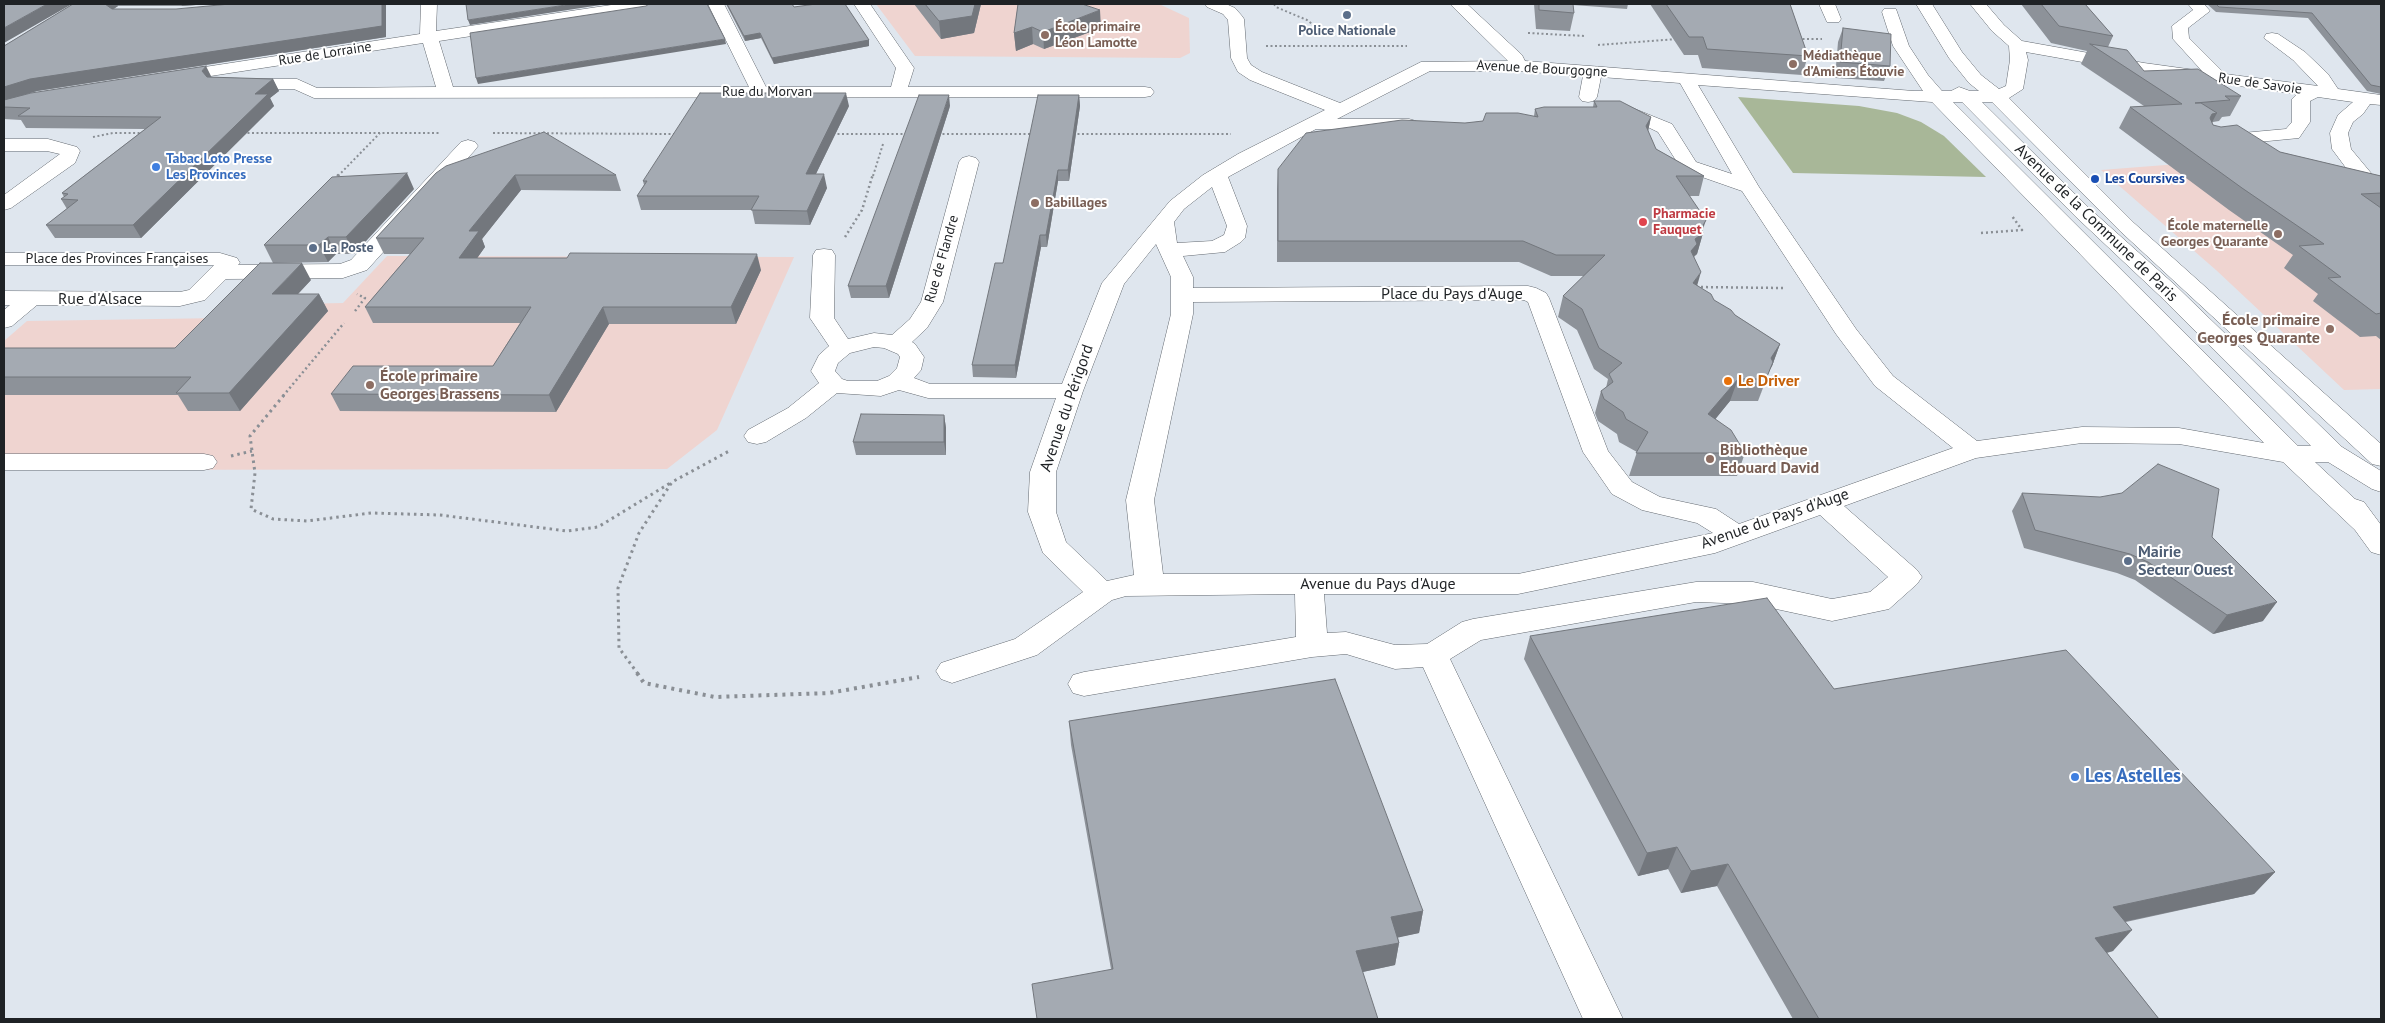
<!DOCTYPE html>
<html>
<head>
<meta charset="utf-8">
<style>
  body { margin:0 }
  #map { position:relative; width:2385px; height:1023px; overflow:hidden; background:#dfe6ee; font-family:"PT Sans",sans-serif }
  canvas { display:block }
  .frame { position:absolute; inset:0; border:5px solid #1f2225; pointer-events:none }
</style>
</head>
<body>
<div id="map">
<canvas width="2385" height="1023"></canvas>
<div class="frame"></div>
</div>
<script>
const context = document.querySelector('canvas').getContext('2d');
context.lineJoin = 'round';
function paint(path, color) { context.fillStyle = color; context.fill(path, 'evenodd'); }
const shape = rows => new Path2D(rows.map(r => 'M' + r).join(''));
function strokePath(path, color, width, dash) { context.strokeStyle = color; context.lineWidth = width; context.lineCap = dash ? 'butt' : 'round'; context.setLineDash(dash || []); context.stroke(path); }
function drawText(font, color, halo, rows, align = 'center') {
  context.font = font + ' "PT Sans",sans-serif'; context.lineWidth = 4; context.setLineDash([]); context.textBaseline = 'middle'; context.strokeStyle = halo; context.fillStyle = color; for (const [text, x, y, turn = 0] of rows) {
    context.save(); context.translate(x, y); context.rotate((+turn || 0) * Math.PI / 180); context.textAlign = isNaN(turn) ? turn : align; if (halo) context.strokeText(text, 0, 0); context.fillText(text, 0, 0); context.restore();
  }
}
paint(shape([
  [876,4,1159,4,1189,18,1190,53,1180,58,915,56],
  [2230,160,2381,208,2381,389,2344,390,2216,270,2101,170],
  [387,256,794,257,717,430,667,469,59,470,4,464,4,341,27,321,222,318,242,305,343,303]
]), '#efd4d0');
paint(shape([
  [1738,97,1859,106,1897,113,1921,122,1944,136,1986,177,1793,173]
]), '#a8b798');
const minor = shape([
  [421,4,437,4,436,31,618,4,655,4,647,9,439,41,453,87,749,87,708,4,724,4,766,87,891,87,896,68,854,4,870,4,914,68,908,87,1145,87,1151,88,1154,92,1151,96,1145,97,314,98,294,89,239,89,233,88,230,84,233,80,239,79,297,79,317,88,436,87,423,43,172,82,166,81,163,77,166,73,172,72,420,34,421,4],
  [1205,4,1226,4,1235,8,1242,16,1244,19,1247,58,1251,65,1262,72,1340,103,1421,62,1508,61,1450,4,1467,4,1522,55,1525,61,1914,91,1923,91,1893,46,1882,12,1884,9,1896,9,1909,46,1928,75,1942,91,1951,91,1959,87,1970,91,1979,91,1969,83,1949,58,1916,4,1932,4,1962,52,1981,75,1999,89,2006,86,2010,60,2009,46,1992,31,1970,4,1986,4,2004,25,2022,41,2144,63,2202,71,2173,39,2172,26,2193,10,2188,4,2204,4,2210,11,2188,28,2189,38,2225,74,2318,86,2293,60,2264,38,2266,34,2272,33,2278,34,2305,52,2328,74,2338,89,2381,95,2381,105,2370,104,2363,114,2353,122,2348,133,2351,149,2381,185,2381,202,2374,200,2355,180,2332,149,2330,133,2338,115,2353,102,2318,97,2310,101,2310,122,2299,138,2217,146,2210,144,2208,140,2210,136,2286,129,2292,122,2292,99,2297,94,2144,73,2026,52,2028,60,2023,89,2009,98,2134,223,2381,444,2381,466,2372,464,2120,231,1992,102,1982,102,2089,208,2176,286,2342,447,2381,471,2381,492,2372,489,2328,462,2315,462,2355,499,2364,502,2381,525,2381,555,2371,552,2355,530,2283,462,2179,444,2082,443,1976,458,1844,506,1917,570,1922,577,1917,584,1889,609,1832,621,1753,604,1696,602,1481,640,1450,659,1623,1019,1583,1019,1423,667,1395,669,1346,654,1312,657,1084,696,1073,693,1068,684,1073,675,1084,672,1296,637,1295,594,1126,596,1112,600,1037,655,952,683,941,679,936,671,941,663,1015,639,1083,592,1043,553,1028,512,1030,472,1056,398,928,398,899,390,881,396,837,393,806,418,766,442,757,444,748,442,744,436,748,430,788,408,819,383,811,371,819,355,829,346,810,318,813,255,816,250,824,249,832,250,835,255,834,318,848,339,874,333,892,335,910,319,921,302,959,162,962,158,969,156,976,158,979,162,943,302,927,328,912,342,915,344,924,357,921,370,914,378,930,384,1062,384,1102,283,1170,201,1203,175,1238,154,1325,110,1250,80,1238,72,1231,58,1228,20,1223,14,1207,7,1205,4],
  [1430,71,1518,71,1583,76,1579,97,1582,101,1588,102,1594,101,1597,97,1601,77,1680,83,1732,174,1696,162,1672,124,1630,107,1616,107,1610,108,1607,112,1610,116,1627,117,1658,132,1682,170,1742,191,1836,334,1875,386,1953,448,1739,524,1716,509,1660,497,1632,482,1608,451,1549,298,1546,293,1536,288,1528,286,1193,288,1193,277,1183,256,1225,252,1241,242,1245,238,1247,226,1228,177,1316,129,1416,129,1418,125,1416,121,1409,119,1337,119,1430,71],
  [1698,85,1932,102,2264,443,2179,428,2082,427,1977,441,1893,376,1856,329,1759,187,1698,85],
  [1953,102,1962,102,2075,216,2160,296,2311,446,2298,446,1953,102],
  [1212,187,1227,226,1224,235,1212,241,1177,243,1174,222,1184,209,1212,187],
  [1156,244,1171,277,1171,314,1126,500,1134,575,1107,581,1066,542,1056,512,1056,472,1083,391,1124,284,1156,244],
  [1524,300,1528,302,1583,452,1612,494,1642,510,1697,523,1713,533,1518,574,1163,574,1154,500,1193,314,1193,302,1524,300],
  [874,347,884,348,898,354,900,357,897,368,889,376,877,381,848,381,842,379,835,371,838,363,850,353,874,347],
  [1820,515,1888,577,1870,592,1832,599,1753,582,1696,582,1473,619,1462,622,1427,644,1395,645,1346,632,1327,633,1324,594,1518,594,1715,553,1820,515],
  [1819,4,1835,4,1841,19,1839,22,1827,22,1819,4],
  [4,139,48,139,77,147,80,151,75,163,11,208,4,210,4,195,60,154,47,151,4,151,4,139],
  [468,140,475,142,478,146,475,150,367,270,343,278,226,279,205,300,180,306,37,305,12,326,4,328,4,310,10,305,4,305,4,291,180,292,189,290,214,265,4,265,4,253,220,253,237,258,240,263,238,265,340,264,351,260,461,142,468,140],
  [4,454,204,454,213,456,217,462,213,468,204,470,4,470,4,454]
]);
strokePath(minor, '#636970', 1);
strokePath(shape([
  [1274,4,1276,7,1307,20,1324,33],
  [1528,33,1585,36],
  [1798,39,1822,39],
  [1598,45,1677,39],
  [1266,46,1407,46],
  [243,133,441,133],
  [493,133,676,134],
  [833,134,909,134],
  [938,134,1034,134],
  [1073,134,1231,134],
  [93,137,113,133,144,133],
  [338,176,380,133],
  [873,176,883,144]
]), '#8a8f95', 2, [2, 2.5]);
strokePath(shape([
  [334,180,339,174],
  [1981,233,2022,230,2012,216],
  [845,237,862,210,873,174],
  [1696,287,1783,288],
  [355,311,365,298,357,294],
  [283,396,344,323]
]), '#8a8f95', 2.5, [2, 3]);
strokePath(shape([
  [284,395,250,436,255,473,251,509,273,519,307,521,371,513,440,515,567,531,598,527,672,482],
  [231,456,252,451],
  [638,674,619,648,618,588,639,533,672,482,731,450]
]), '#8a8f95', 3, [2.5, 4]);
strokePath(shape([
  [637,673,644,683,715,697,829,693,919,677]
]), '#8a8f95', 4, [3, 5]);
paint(minor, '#fff');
paint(shape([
  [73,4,210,4,182,6,118,6,114,9,386,37,37,91,23,95,211,77,273,79,279,91,270,98,274,106,141,238,55,238,46,225,67,209,61,199,64,197,62,193,145,129,26,128,21,120,4,119,4,46],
  [726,4,792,4,794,7,869,40,869,46,774,64,761,38,745,41],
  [914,4,981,4,974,33,941,39],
  [1018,4,1101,28,1044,49,1033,44,1016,51,1014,33],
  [1534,4,1628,4,1627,9,1573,5,1574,13,1570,31,1536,29],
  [1650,4,1790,4,1808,56,1802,75,1702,68,1698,55,1684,55],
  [2021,4,2085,4,2113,36,2108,47,2144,71,2241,96,2230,116,2222,117,2219,121,2213,122,2212,123,2213,125,2280,152,2381,176,2381,340,2376,336,2360,337,2313,301,2318,294,2284,268,2293,255,2229,210,2119,128,2130,107,2144,106,2081,64,2087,51,2051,43],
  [2207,4,2381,4,2381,94,2367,91,2308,18,2216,12],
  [1843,28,1890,66,1884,81,1835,78,1838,42],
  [1079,95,1080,106,1069,181,1058,181,1047,247,1041,247,1016,378,973,377,972,365,1003,263],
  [1594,101,1651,117,1648,131,1656,149,1704,176,1699,196,1690,196,1703,233,1697,254,1694,257,1697,285,1714,300,1735,315,1780,344,1772,366,1770,369,1758,401,1730,401,1715,419,1745,453,1737,476,1629,476,1637,452,1619,442,1617,434,1598,421,1595,413,1601,391,1606,388,1608,379,1594,369,1577,330,1558,317,1563,296,1584,276,1551,276,1519,262,1277,262,1277,189,1278,169,1465,123,1534,116,1535,109,1593,107],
  [849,106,816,174,827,188,810,225,755,224,752,210,641,210,637,196,644,185,643,181],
  [950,106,889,298,851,298,848,286],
  [436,173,616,175,621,191,521,190,482,239,485,247,477,258,761,270,736,324,609,324,556,412,340,411,331,394,493,366,520,323,373,323,365,307,410,254,384,254,376,238],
  [414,189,354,254,336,254,328,262,273,263,264,245],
  [311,280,298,294,319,294,328,311,240,411,188,411,178,395,4,395,4,348,175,348],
  [944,415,946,428,946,455,856,455,853,442],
  [2022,493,2212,537,2263,621,2213,634,2135,580,2117,573,2024,548,2012,511],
  [1530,636,1834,689,2275,872,2254,894,2126,922,2113,951,2107,953,2159,1019,1793,1019,1717,886,1681,893,1668,869,1638,876,1524,659],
  [1069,721,1423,911,1419,933,1398,937,1399,943,1395,965,1363,972,1111,969,1071,745]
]), '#8d9299');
paint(shape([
  [47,4,72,4,4,43,4,28],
  [103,4,117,4,118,6,108,12],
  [181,4,210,4,182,6],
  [382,4,386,4,386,37,37,91,4,101,4,87,30,79],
  [572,4,607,4,470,25,468,20],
  [975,4,981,4,974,33,941,39,939,21],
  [1100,10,1101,28,1044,49,1043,32],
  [1032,27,1033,44,1016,51,1014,33],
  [760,33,761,38,745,41,744,36],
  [725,39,726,44,478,84,476,78],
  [869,40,869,46,774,64,772,58],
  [206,66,212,78,208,83,202,71],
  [273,79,279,91,270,98,274,106,141,238,133,225,255,94],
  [846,93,849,106,809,188,806,174],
  [949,95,950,106,889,298,886,286],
  [1079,95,1080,106,1069,181,1068,170],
  [2217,113,2206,134,2200,135,2212,114],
  [1651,117,1647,136,1646,126],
  [1058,170,1058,181,1047,247,1046,235],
  [407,173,414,189,354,254,346,237],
  [824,174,827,188,810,225,807,211],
  [515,175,521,190,482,239,485,247,466,274,459,258,469,231],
  [1706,220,1701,235,1703,233,1697,254,1694,256,1685,272,1695,239],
  [1040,235,1041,247,1016,378,1015,365],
  [328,237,336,254,328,262,319,245],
  [757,254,761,270,736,324,731,307],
  [302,263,311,280,282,311,272,294],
  [1701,272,1695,293,1693,283],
  [319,294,328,311,240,411,229,393],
  [603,307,609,324,556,412,549,395],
  [1780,344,1772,366,1770,369,1758,401,1769,371,1763,380,1771,358],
  [1738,379,1730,401,1701,437,1708,414],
  [944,415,946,428,946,455,944,442],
  [2277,602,2263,621,2213,634,2227,615],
  [1677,847,1668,869,1638,876,1647,853],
  [1728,864,1717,886,1681,893,1691,871],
  [2275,872,2254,894,2094,928,2113,907],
  [1423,911,1419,933,1387,940,1391,917],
  [2132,930,2113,951,2076,960,2095,938],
  [1399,943,1395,965,1353,974,1356,951]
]), '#73777d');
const building = shape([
  [4,4,47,4,4,28,4,4],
  [73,4,105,4,112,9,176,9,230,4,382,4,382,26,30,79,4,87,4,46,73,4],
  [466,4,572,4,468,20,466,4],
  [649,4,707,4,725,39,476,78,470,33,646,6,649,4],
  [727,4,792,4,794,7,816,4,845,4,869,40,772,58,760,33,744,36,727,4],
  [925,4,975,4,972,16,939,21,925,4],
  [1018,4,1082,4,1100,10,1043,32,1032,27,1014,33,1018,4],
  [1539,4,1573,4,1574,13,1539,10,1539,4],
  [1666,4,1790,4,1808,56,1707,49,1703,37,1689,37,1666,4],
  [2041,4,2085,4,2113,36,2059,26,2041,4],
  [2216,4,2381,4,2381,87,2371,85,2312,13,2219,7,2216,4],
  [1843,28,1891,34,1890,66,1840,62,1843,28],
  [2090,44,2127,50,2144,71,2198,69,2241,96,2225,96,2230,100,2195,103,2201,103,2217,113,2212,114,2210,118,2213,125,2221,127,2237,125,2280,152,2381,176,2381,193,2361,194,2381,208,2381,313,2376,314,2328,278,2341,277,2299,246,2324,244,2242,188,2130,107,2182,104,2090,44],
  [206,66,202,71,207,77,273,79,255,94,268,94,133,225,46,225,78,200,61,199,68,194,62,193,161,117,18,116,30,108,4,107,4,100,31,93,206,66],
  [700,93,846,93,806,174,824,174,807,211,751,210,759,196,637,196,647,181,643,181,700,93],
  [919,95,949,95,886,286,848,286,919,95],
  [1038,95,1079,95,1068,170,1058,170,1046,235,1040,235,1015,365,972,365,995,263,1003,263,1038,95],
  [1594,101,1620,101,1651,117,1646,126,1656,149,1704,176,1676,176,1706,220,1701,229,1703,233,1695,239,1697,244,1691,251,1701,272,1693,283,1711,294,1714,300,1731,310,1735,315,1780,344,1771,358,1773,362,1766,379,1738,379,1708,414,1731,430,1745,453,1636,453,1648,432,1626,419,1623,412,1604,399,1601,391,1613,382,1609,374,1622,363,1599,348,1582,309,1563,296,1605,255,1556,255,1523,241,1278,241,1278,169,1306,133,1402,120,1465,123,1483,121,1486,113,1518,113,1538,117,1535,109,1544,107,1597,107,1594,101],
  [544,132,616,175,515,175,469,231,479,231,459,258,567,258,570,253,757,254,731,307,603,307,549,395,331,394,353,366,493,366,531,307,365,307,424,238,376,238,436,173,446,166,544,132],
  [407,173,346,237,328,237,319,245,264,245,332,177,407,173],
  [260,263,302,263,272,294,319,294,229,393,176,393,191,377,4,377,4,348,175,348,260,263],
  [861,414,944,415,944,442,853,442,861,414],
  [2158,464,2219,489,2212,537,2277,602,2227,615,2148,562,2130,554,2035,530,2022,493,2100,497,2122,493,2158,464],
  [1767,598,1834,689,2066,650,2275,872,2113,907,2132,930,2095,938,2159,1019,1819,1019,1728,864,1691,871,1677,847,1647,853,1530,636,1767,598],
  [1335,679,1423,911,1391,917,1399,943,1356,951,1378,1019,1037,1019,1032,984,1113,969,1069,721,1335,679]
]);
paint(building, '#a4aab2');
strokePath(building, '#73777d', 1);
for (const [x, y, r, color] of [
  [1347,15,5,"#5c6f8a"],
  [1045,35,5,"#8d6e63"],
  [1793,64,5,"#8d6e63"],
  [156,167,5,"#3f7fe0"],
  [2095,179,5,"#1a4fb4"],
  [1035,203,5,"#8d6e63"],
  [1643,222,5,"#e0444e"],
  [2278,234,5,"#8d6e63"],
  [313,248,5,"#5c6f8a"],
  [2330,329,5,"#8d6e63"],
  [1728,381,5,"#e8710a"],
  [370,385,5,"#8d6e63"],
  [1710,459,5,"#8d6e63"],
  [2128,561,5,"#5c6f8a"],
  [2075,777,5,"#3f7fe0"]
]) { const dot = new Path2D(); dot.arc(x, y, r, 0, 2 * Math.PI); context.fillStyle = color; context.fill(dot); strokePath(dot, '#fff', 2); }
drawText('bold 14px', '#785e54', '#fff', [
  ["École primaire",1055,27],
  ["Léon Lamotte",1055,43],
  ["Médiathèque",1803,56],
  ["d’Amiens Étouvie",1803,72],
  ["Babillages",1045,203],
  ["École maternelle",2268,226,"right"],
  ["Georges Quarante",2268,242,"right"]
], 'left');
drawText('bold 14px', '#4e5e75', '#fff', [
  ["Police Nationale",1347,31],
  ["La Poste",323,248,"left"]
]);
drawText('14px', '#1f2225', '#fff', [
  ["Rue de Lorraine",325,54,-9],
  ["Avenue de Bourgogne",1542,69,3],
  ["Rue de Savoie",2260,84,8],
  ["Rue du Morvan",767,92],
  ["Place des Provinces Françaises",117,259],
  ["Rue de Flandre",942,259,-74]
]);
drawText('bold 14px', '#366cbe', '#fff', [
  ["Tabac Loto Presse",166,159],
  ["Les Provinces",166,175]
], 'left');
drawText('bold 14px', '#164399', '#fff', [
  ["Les Coursives",2105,179]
], 'left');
drawText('bold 14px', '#be3a42', '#fff', [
  ["Pharmacie",1653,214],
  ["Fauquet",1653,230]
], 'left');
drawText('16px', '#1f2225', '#fff', [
  ["Avenue de la Commune de Paris",2096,223,44],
  ["Place du Pays d'Auge",1452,294],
  ["Rue d'Alsace",100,299],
  ["Avenue du Périgord",1067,408,-71],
  ["Avenue du Pays d'Auge",1775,519,-19],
  ["Avenue du Pays d'Auge",1378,584]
]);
drawText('bold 16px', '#785e54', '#fff', [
  ["École primaire",2320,320,"right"],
  ["Georges Quarante",2320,338,"right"],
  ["École primaire",380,376],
  ["Georges Brassens",380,394],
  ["Bibliothèque",1720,450],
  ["Edouard David",1720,468]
], 'left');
drawText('bold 16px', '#c56008', '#fff', [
  ["Le Driver",1738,381]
], 'left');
drawText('bold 16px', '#4e5e75', '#fff', [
  ["Mairie",2138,552],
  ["Secteur Ouest",2138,570]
], 'left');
drawText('bold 19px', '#366cbe', '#fff', [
  ["Les Astelles",2085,777]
], 'left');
</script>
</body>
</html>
